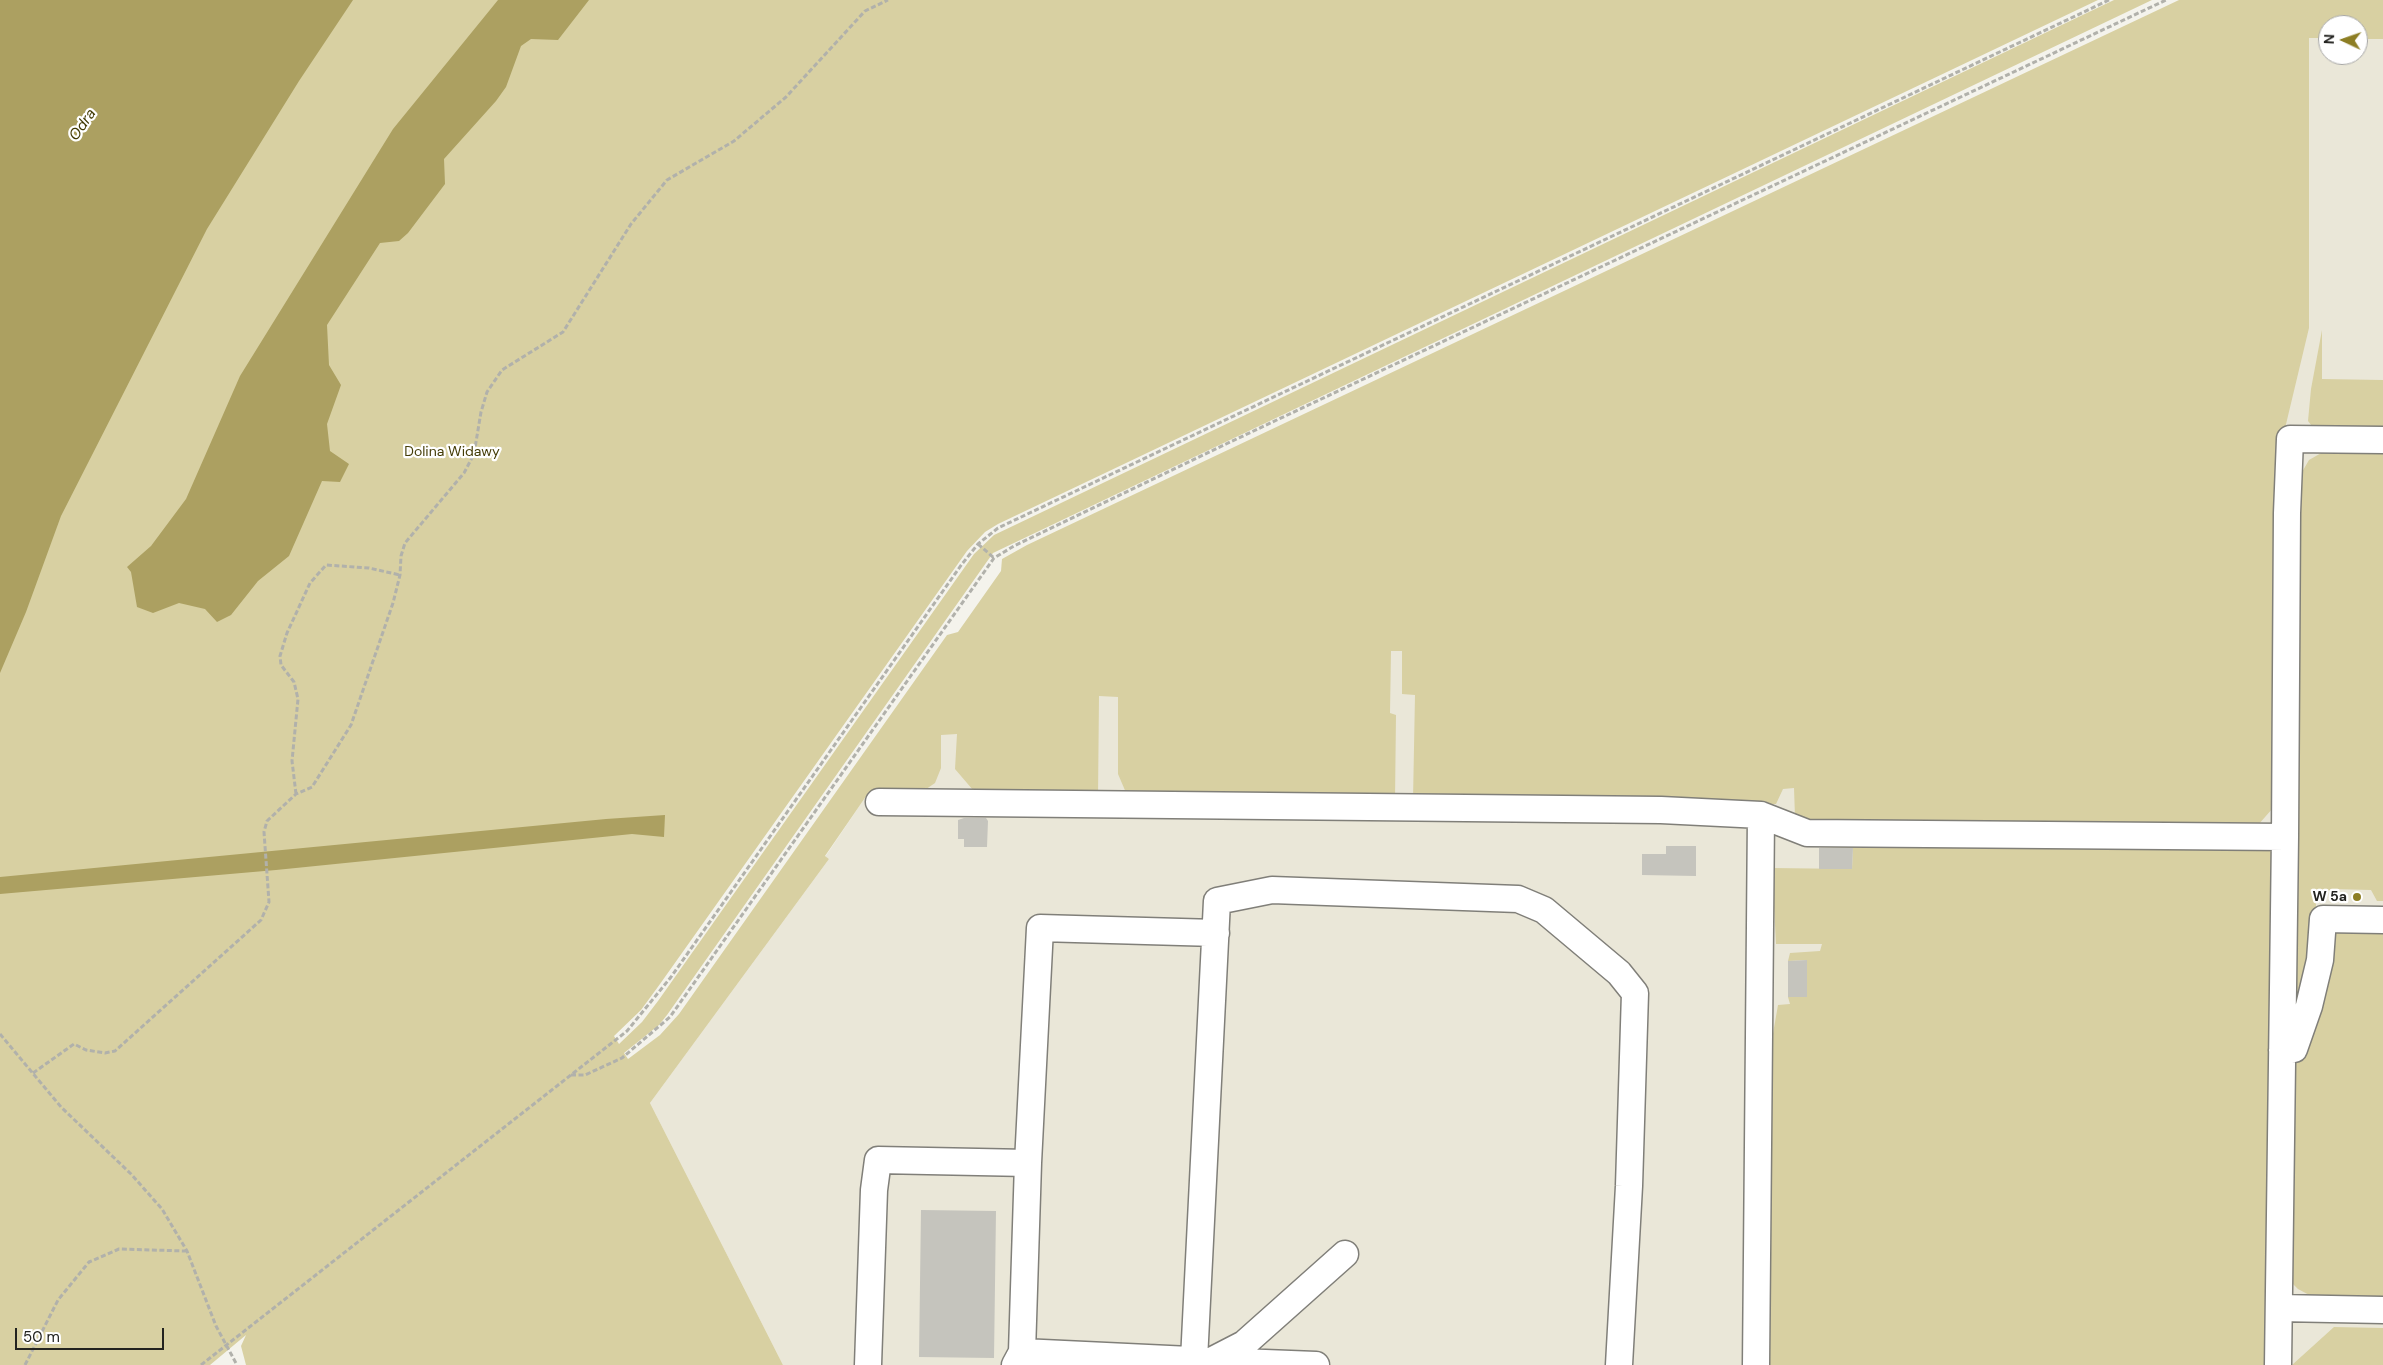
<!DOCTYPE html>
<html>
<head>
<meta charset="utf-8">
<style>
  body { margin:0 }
  #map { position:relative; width:2383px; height:1365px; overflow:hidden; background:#f4f3ec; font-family:"DM Sans",sans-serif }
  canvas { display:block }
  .north { position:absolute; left:2318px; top:15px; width:50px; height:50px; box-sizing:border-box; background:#fff; border:1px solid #a7a7a6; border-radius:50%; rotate:273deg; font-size:14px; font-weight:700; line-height:20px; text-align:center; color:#232320 }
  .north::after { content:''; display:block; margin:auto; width:18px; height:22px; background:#8d7e24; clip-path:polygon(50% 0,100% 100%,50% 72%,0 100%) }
  .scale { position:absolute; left:15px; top:1328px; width:149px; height:22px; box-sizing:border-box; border:2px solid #232320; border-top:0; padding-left:6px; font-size:15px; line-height:18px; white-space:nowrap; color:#232320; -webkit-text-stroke:4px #fff; paint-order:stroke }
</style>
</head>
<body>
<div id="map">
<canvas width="2383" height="1365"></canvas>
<div class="north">N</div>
<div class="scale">50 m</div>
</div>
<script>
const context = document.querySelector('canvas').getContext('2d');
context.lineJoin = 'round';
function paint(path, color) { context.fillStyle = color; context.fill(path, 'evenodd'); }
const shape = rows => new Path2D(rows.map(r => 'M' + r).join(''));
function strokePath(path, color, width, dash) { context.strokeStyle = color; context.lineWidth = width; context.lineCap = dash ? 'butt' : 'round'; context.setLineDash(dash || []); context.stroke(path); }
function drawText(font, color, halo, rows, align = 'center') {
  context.font = font + ' "DM Sans",sans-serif'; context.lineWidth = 4.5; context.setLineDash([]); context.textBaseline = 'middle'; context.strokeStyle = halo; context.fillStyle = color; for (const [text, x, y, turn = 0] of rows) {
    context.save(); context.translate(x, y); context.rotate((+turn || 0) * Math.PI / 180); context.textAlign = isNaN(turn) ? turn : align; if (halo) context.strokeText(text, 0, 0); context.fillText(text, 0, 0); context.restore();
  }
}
paint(shape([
  [2200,0,2383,0,2383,1365,783,1365,650,1103,829,859,825,857,1025,561,2069,60],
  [2328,25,2358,25,2358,55,2328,55]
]), '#eae7d8');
paint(shape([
  [0,0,2098,0,998,524,985,532,967,551,660,984,641,1010,614,1036,619,1044,642,1022,658,1001,974,554,994,535,2114,0,2152,0,993,553,667,1015,659,1025,624,1053,628,1059,660,1035,679,1014,947,635,958,632,1001,571,1002,559,1027,545,2179,0,2383,0,2383,39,2358,39,2358,25,2328,25,2328,38,2309,38,2309,328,2282,441,2280,800,2258,825,1813,825,1795,817,1794,788,1783,789,1776,804,1660,805,1413,800,1415,695,1402,694,1402,651,1391,651,1390,713,1396,715,1395,800,1127,795,1118,774,1118,697,1099,696,1098,797,1037,796,973,790,955,769,957,734,941,735,941,768,935,783,919,794,869,792,825,856,829,859,650,1103,783,1365,246,1365,241,1346,246,1335,210,1365,0,1365],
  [2322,330,2322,379,2383,380,2383,433,2315,430,2308,421,2311,389],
  [2337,444,2383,445,2383,901,2377,901,2371,890,2331,889,2316,901,2315,961,2293,1019,2294,486,2309,460],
  [1820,839,2270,848,2280,870,2271,1365,1762,1365,1764,1085,1778,1005,1790,1004,1788,997,1807,996,1807,960,1788,961,1790,953,1820,951,1822,944,1776,944,1772,868,1852,869,1853,848,1819,847],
  [2338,929,2383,929,2383,1298,2313,1297,2298,1289,2288,1279,2287,1091,2330,935],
  [2334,1327,2383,1328,2383,1365,2292,1365]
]), '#d8d0a2');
paint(shape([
  [0,0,353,0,299,81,207,229,61,516,26,612,0,673],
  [498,0,589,0,558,40,531,39,521,46,506,87,496,101,444,159,445,184,408,233,399,241,380,243,327,325,329,365,341,385,327,424,330,451,349,464,340,482,322,481,289,556,258,581,231,615,217,622,205,609,179,603,153,613,137,607,131,572,127,567,151,546,186,499,240,376,393,129],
  [665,815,664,837,632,834,276,870,0,894,0,877,606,819]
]), '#aca061');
paint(shape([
  [964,818,986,818,988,821,987,847,964,847,964,839,958,839,958,820],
  [1666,846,1696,846,1696,876,1642,875,1642,854,1666,854],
  [1819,848,1853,848,1852,869,1819,869],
  [1807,960,1807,997,1788,997,1788,961],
  [921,1210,996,1211,994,1358,919,1357]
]), '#c5c4bd');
const minor = shape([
  [879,802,1661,810,1761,815,1756,1365],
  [1761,815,1807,833,2285,837,2278,1365],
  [2285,837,2287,513,2290,439,2383,440],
  [2282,1050,2294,1049,2309,1006,2320,960,2323,919,2383,920],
  [2279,1308,2383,1310],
  [1022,1352,1211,1361,1244,1344,1345,1254],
  [1194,1360,1217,901,1272,890,1518,899,1544,910,1619,973,1635,993,1629,1186,1619,1365],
  [1214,1361,1316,1365],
  [868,1365,874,1190,878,1160,1028,1163],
  [1015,1365,1022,1352,1028,1163,1040,928,1216,933]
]);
strokePath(minor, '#807f79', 29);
strokePath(shape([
  [978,544,994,558],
  [296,794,292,761,298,699,294,682,281,665,280,656,287,633,310,583,326,565,369,568,400,575],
  [0,1034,61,1107,131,1174,162,1209,187,1251,216,1326,237,1365],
  [33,1073,74,1044,86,1050,105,1053,115,1051,261,920,269,902,264,832,267,821,296,794,312,787,351,725,393,603,400,575,401,556,405,543,464,473,474,454,481,412,487,392,502,370,563,332,631,224,667,180,734,141,786,97,865,11,888,0],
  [571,1075,585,1075,622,1058,670,1017,994,558,1014,546,1226,444,2166,0],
  [25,1365,58,1300,89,1262,119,1249,186,1251],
  [201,1365,627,1031,671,977,962,564,978,544,998,528,2109,0]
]), '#b1b1ab', 3, [5, 2.5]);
strokePath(minor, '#fff', 26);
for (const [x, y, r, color] of [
  [2357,897,5,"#8d7e24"]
]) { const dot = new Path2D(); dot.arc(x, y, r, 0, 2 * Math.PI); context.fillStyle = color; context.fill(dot); strokePath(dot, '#fff', 2); }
drawText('14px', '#453d08', '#fff', [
  ["Dolina Widawy",452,452]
]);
drawText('bold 14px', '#232320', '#fff', [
  ["W 5a",2347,897]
], 'right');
drawText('italic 15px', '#413903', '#fff', [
  ["Odra",83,125,-55]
]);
</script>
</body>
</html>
